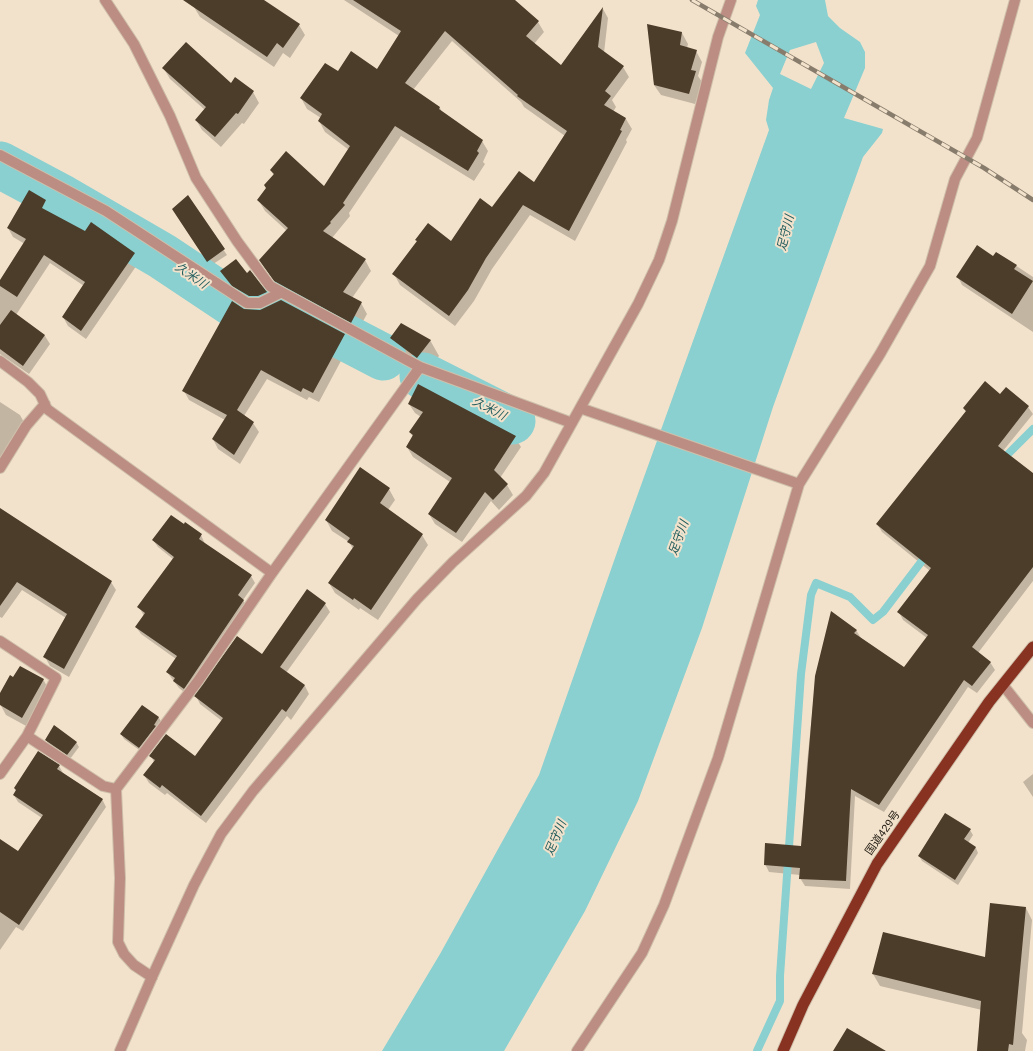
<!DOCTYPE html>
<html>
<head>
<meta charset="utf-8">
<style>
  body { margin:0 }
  canvas { display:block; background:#f3e2cb }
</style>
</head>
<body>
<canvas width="1033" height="1051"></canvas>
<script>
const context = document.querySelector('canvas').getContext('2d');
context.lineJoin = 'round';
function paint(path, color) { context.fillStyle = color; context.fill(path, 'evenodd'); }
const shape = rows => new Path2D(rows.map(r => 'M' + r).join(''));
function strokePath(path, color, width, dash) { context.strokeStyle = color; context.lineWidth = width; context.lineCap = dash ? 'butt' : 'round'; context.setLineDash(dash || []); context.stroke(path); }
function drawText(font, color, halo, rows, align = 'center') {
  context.font = font + ' Helvetica,"Noto Sans JP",sans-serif'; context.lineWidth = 4; context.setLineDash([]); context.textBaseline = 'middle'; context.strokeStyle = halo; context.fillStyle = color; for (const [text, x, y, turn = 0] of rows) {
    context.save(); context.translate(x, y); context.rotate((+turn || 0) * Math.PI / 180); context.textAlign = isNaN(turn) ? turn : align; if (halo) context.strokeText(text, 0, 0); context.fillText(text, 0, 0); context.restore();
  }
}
paint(shape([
  [758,0,825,0,828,16,840,28,860,42,865,52,865,68,844,118,883,129,882,133,863,157,773,407,702,628,638,801,585,911,504,1051,382,1051,440,954,539,775,622,538,769,130,766,120,769,100,773,88,745,53,760,15,756,6],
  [816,42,824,63,811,89,780,74,790,50]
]), '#8ad0d0');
paint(shape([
  [199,0,262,0,299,25,305,35,290,58,283,53,274,67,200,17,194,7],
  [344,0,514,0,538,22,544,32,534,44,561,66,603,9,608,18,604,53,623,67,629,77,612,100,616,107,613,112,626,119,632,129,626,140,627,142,575,241,530,215,492,269,474,301,455,326,400,285,394,274,417,242,416,240,451,243,492,208,534,184,565,136,524,107,521,102,452,41,413,90,440,108,443,114,482,141,488,151,483,162,485,164,474,181,401,136,349,213,350,216,332,238,365,260,371,271,352,298,361,303,367,314,357,332,282,291,260,260,287,231,265,211,259,201,274,176,271,170,324,187,349,150,325,132,319,121,321,118,307,109,301,98,339,73,378,71,399,36],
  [648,25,682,33,688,44,687,48,696,51,702,62,698,76,702,82,695,104,661,95,654,85],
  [164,69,253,92,259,103,244,124,242,123,221,147,202,130,196,120,205,110,170,79],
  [29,192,46,201,51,210,49,212,85,232,134,254,139,262,86,339,68,326,63,317,84,286,50,263,16,315,45,336,50,344,29,374,0,354,0,282,25,244,13,237,8,228],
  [188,197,227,255,210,266,176,214],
  [997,253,1033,277,1033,332,962,285,958,277,993,257],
  [250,271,267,293,269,297,253,301,236,291,221,272,247,274],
  [244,310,344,335,350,344,319,402,309,397,307,400,267,379,244,416,253,423,259,432,240,464,218,449,213,439,225,420,189,400,184,391],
  [391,338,430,340,439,356,425,373,401,354],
  [1001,395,1028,407,1033,414,1003,451,1033,474,1033,581,978,653,990,662,995,670,977,693,968,687,884,812,855,796,850,889,805,886,800,878,800,875,769,872,765,864,802,847,807,763,816,676,856,630,861,638,904,668,927,638,903,620,899,612,930,571,882,532,877,524,966,412,964,408],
  [0,402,20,415,25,424,0,467],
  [409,404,515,437,521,447,500,478,507,485,513,495,499,510,491,501,462,542,435,524,429,514,450,482,413,457,407,447,413,437,410,432,421,417,415,413],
  [389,489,395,500,388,510,422,535,428,545,378,620,360,608,359,610,335,593,329,583,353,549,349,542,332,531,326,520],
  [0,509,111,582,116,590,69,677,50,666,45,657,66,618,22,590,2,618,0,617],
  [185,523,201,535,205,544,251,576,255,583,243,600,248,608,189,696,179,688,167,672,176,659,141,634,136,627,144,616,139,607,173,559,158,547,153,540],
  [325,604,330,612,286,673,305,686,309,694,291,720,287,716,206,823,167,793,165,795,149,783,144,775,154,762,151,756,195,758,222,721,200,704,196,696,262,655],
  [43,679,49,690,28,727,6,715,0,704],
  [143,706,159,718,162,723,142,752,124,739,121,734],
  [46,740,76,742,79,747,70,759,49,745],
  [59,766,63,773,102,799,106,807,23,931,16,927,0,950,0,840,18,852,42,818,18,802,14,795,16,791,15,788],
  [1033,774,1033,797,1023,782],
  [970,830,973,835,968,843,976,848,978,853,958,885,922,861,919,856],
  [1026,908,1032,920,1022,1033,1027,1040,1025,1051,978,1051,982,1010,880,986,873,974,986,958]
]), '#0003');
strokePath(shape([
  [1001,461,1033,429],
  [757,1051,780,1001,780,976,801,674,811,595,816,583,850,597,873,620,883,612,928,553]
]), '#8ad0d0', 8);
strokePath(shape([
  [0,165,62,198,162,256,255,318,281,304,383,357],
  [423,376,512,421]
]), '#8ad0d0', 47);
paint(shape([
  [183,0,264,0,300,24,283,48,277,43,267,57],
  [353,0,515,0,539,21,526,36,561,65,603,7,598,47,624,66,605,91,611,96,604,105,626,118,620,130,622,131,569,231,523,205,486,258,468,290,449,316,392,274,417,241,415,240,428,223,451,241,480,198,492,207,519,171,534,182,567,131,517,96,518,95,445,31,405,83,440,107,439,109,483,140,477,151,479,153,468,171,395,126,343,203,345,205,330,222,331,223,323,231,366,259,343,292,362,302,351,323,274,281,259,260,288,228,257,200,266,188,264,185,274,174,270,170,286,151,324,186,350,146,318,121,322,114,300,98,325,63,338,71,351,51,377,69,401,31],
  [647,24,682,32,680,45,697,50,691,70,696,71,689,94,654,85],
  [186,42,231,83,235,77,254,91,238,114,236,113,215,137,195,120,206,107,162,68],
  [29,190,46,200,42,208,85,231,91,222,135,253,81,331,62,317,85,282,44,255,17,297,0,286,0,280,26,239,7,228],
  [188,195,225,249,207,262,172,209],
  [977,245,993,256,996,252,1017,265,1014,269,1033,281,1012,314,956,277],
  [236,259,247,273,250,270,267,292,258,296,249,296,232,286,220,271],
  [281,300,345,334,313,393,303,388,301,392,261,370,237,410,254,422,234,455,212,439,227,415,182,391,232,301,244,309,260,310],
  [11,310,45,335,23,366,0,349,0,325],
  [401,323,431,340,417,358,390,338],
  [985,381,1000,394,1006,387,1029,406,998,446,1033,473,1033,567,972,647,991,662,972,686,964,680,879,805,851,789,846,881,799,879,800,868,764,865,765,843,801,846,815,676,831,611,857,630,854,633,904,667,928,635,897,612,931,568,876,524,966,411,963,408],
  [418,384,516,436,494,470,508,484,493,500,485,492,456,533,428,514,452,478,406,447,413,435,409,432,423,412,408,404],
  [360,467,390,488,380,503,423,534,371,610,354,598,353,600,328,583,354,546,347,542,350,538,325,520],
  [0,508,112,581,64,669,43,657,67,614,17,582,0,606],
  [171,515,184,524,185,522,202,534,199,539,252,575,238,595,244,600,184,689,173,681,175,678,166,672,177,656,135,627,145,613,137,607,174,557,152,540],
  [307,589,326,603,280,667,305,685,286,712,282,709,201,816,162,785,160,788,143,775,155,760,149,756,166,734,195,756,223,718,194,696,237,636,262,654],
  [20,666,44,679,22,718,0,705,0,693,10,675,13,677],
  [142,705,159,717,154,725,156,726,139,748,120,734],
  [54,725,77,742,67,755,45,740],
  [38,751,60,765,57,769,103,799,19,925,0,912,0,839,18,851,43,815,13,795,16,790,14,788],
  [945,813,971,829,964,839,976,847,955,880,918,856],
  [990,903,1026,907,1013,1045,1009,1044,1008,1051,977,1051,981,1001,872,974,883,932,985,957],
  [847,1028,886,1051,833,1051]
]), '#4b3d2a');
const minor = shape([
  [105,0,134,44,170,116,196,178,237,241,270,286,420,367,572,423],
  [0,155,106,211,247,303,260,303,280,293],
  [0,361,28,382,40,394,47,409,272,573],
  [420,367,272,573,198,681,116,789,120,878,118,942,124,954,134,965,152,977,194,885,221,834,253,791,417,599,453,562,526,496,544,473,638,304,659,260,672,221,718,37,731,0],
  [580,408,799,484],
  [0,468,26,426,45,404],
  [0,641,56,678,27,736,0,774],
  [1003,685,1033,723],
  [27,736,103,786,116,789],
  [577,1051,642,953,664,905,718,758,799,484,880,354,930,266,955,179,977,138,1015,0]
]);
const tertiary = shape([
  [120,1051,152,977]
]);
const trunk = shape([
  [783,1051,803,1005,877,864,989,702,1033,647]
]);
strokePath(minor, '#cfc0ab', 12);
strokePath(tertiary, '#cfc0ab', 12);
strokePath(trunk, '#cfc0ab', 13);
strokePath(minor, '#bc8d83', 10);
strokePath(tertiary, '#bc8d83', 10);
strokePath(trunk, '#883221', 11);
const rail = shape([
  [692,0,984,168,1033,200]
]);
strokePath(rail, '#887d6d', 4.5);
strokePath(rail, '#f3e2cb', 3, [9]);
drawText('11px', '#29231a', '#f3e2cb', [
  ["国道429号",883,833,-55]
]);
drawText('italic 12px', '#225d5e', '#f3e2cb', [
  ["足守川",786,233,-76],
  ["久米川",191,276,34],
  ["久米川",489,409,27],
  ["足守川",679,538,-70],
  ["足守川",556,838,-67]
]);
</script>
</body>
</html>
